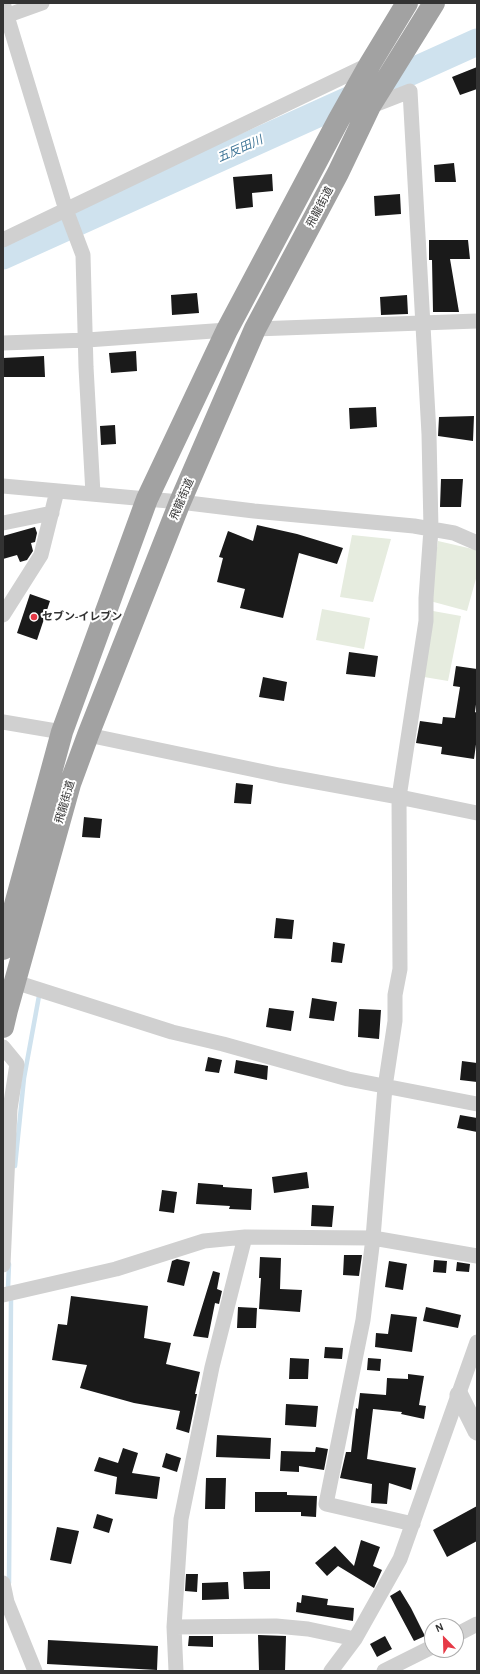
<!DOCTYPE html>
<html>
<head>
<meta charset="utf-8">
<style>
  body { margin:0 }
  #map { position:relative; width:480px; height:1674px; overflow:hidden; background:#fff; font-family:"Alegreya Sans",sans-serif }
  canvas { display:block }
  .frame { position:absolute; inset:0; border:4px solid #333; pointer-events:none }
  .north { position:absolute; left:424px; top:1618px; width:40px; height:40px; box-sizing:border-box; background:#fff; border:1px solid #adadad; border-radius:50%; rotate:337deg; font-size:11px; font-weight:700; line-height:16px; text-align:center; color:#333 }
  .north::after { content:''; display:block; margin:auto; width:14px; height:18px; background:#e63946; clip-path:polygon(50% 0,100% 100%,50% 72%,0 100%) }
</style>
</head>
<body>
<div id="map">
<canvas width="480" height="1674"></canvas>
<div class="frame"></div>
<div class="north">N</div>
</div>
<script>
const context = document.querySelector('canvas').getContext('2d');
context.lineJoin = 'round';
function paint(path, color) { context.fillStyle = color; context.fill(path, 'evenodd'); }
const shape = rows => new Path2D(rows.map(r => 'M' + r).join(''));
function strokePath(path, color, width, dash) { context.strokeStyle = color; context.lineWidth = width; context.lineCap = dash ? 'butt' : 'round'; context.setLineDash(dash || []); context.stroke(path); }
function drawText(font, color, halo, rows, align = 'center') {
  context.font = font + ' "Alegreya Sans","Noto Sans JP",sans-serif'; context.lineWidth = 4; context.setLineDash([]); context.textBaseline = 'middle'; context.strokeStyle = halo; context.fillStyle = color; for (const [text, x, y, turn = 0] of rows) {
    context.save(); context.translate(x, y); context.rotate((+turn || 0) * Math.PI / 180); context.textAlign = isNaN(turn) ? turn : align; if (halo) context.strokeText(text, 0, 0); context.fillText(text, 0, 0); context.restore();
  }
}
paint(shape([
  [352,535,391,539,373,602,340,597],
  [438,541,477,550,477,575,467,611,430,601],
  [322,609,370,618,364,649,316,640],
  [433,611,461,616,448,681,424,677]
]), '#e6ecdf');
strokePath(shape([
  [15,1166,24,1078,39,996],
  [8,1288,9,1264],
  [9,1583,11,1299]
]), '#cfe2ee', 4.5);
strokePath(shape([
  [3,256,477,42]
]), '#cfe2ee', 27);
paint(shape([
  [477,67,477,89,460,95,452,77],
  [454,163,456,182,435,182,434,165],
  [272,174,273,191,252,193,253,207,236,209,233,177],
  [400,194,401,214,375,216,374,196],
  [429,240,468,240,470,259,450,259,459,312,433,312,432,260,429,260],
  [197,293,199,313,172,315,171,295],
  [407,295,408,314,381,315,380,297],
  [136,351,137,371,111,373,109,353],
  [44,356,45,377,3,377,3,358],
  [376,407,377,427,350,429,349,408],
  [474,416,473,441,438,436,439,417],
  [115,425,116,444,101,445,100,426],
  [441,479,463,479,461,507,440,507],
  [257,525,297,534,343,548,337,564,299,553,283,618,240,608,245,589,217,582,223,558,219,557,228,531,253,541],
  [35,527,37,533,35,542,31,543,33,551,27,560,20,562,17,555,3,559,3,536],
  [30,594,50,601,37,640,17,633],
  [349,652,378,656,375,677,346,674],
  [456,666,477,669,477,697,475,712,477,713,477,737,474,759,441,754,442,747,416,743,420,721,442,724,443,717,455,718,460,687,453,686],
  [263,677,287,682,284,701,259,697],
  [236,783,253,785,251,804,234,803],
  [84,817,102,819,100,838,82,837],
  [276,918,294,920,292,939,274,938],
  [333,942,345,944,342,963,331,962],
  [312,998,337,1002,334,1021,309,1018],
  [269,1008,294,1011,291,1031,266,1027],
  [359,1009,381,1010,379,1039,358,1037],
  [208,1057,222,1060,219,1073,205,1071],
  [236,1060,268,1066,267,1080,234,1073],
  [462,1061,477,1063,477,1082,460,1080],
  [460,1115,477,1118,477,1132,457,1128],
  [307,1172,309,1188,274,1193,272,1177],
  [198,1183,223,1185,223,1187,252,1189,251,1210,229,1209,230,1206,196,1204],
  [162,1190,177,1192,174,1213,159,1211],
  [312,1205,334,1206,332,1227,311,1226],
  [344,1255,362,1255,359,1276,343,1275],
  [260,1257,281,1258,280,1289,302,1290,300,1312,259,1309,261,1278,259,1278],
  [177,1259,190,1262,184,1286,167,1282,172,1261],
  [434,1260,447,1261,446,1273,433,1272],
  [389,1261,407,1264,403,1290,385,1287],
  [457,1262,470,1264,469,1272,456,1271],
  [213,1271,220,1273,217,1289,222,1291,219,1304,215,1303,208,1338,193,1336],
  [71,1296,148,1306,144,1338,171,1343,166,1364,200,1372,195,1394,197,1394,189,1433,176,1429,180,1411,134,1403,80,1388,87,1365,52,1360,58,1324,67,1325],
  [238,1307,257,1308,256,1328,237,1328],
  [426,1307,461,1315,458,1328,423,1321],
  [391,1314,417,1317,412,1352,375,1347,376,1333,388,1334],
  [325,1347,343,1348,342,1359,324,1358],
  [290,1358,309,1359,308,1379,289,1379],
  [368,1358,381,1359,380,1371,367,1370],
  [408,1374,424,1376,419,1405,426,1406,424,1419,401,1414,402,1412,373,1409,367,1459,416,1468,411,1490,389,1483,387,1504,371,1503,372,1484,340,1478,346,1452,351,1452,356,1408,358,1409,360,1393,386,1395,387,1378,408,1379],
  [286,1404,318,1406,316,1427,285,1425],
  [217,1435,271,1438,270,1459,216,1457],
  [316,1447,328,1449,324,1470,299,1466,299,1472,280,1471,281,1451,315,1452],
  [123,1448,138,1453,132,1473,160,1477,157,1499,115,1494,117,1477,94,1471,99,1457,118,1463],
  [166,1453,181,1458,177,1472,162,1467],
  [206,1478,226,1478,225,1509,205,1509],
  [255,1492,287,1492,287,1495,317,1496,316,1517,301,1516,301,1512,255,1512],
  [477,1506,477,1541,447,1557,433,1530],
  [97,1514,113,1519,109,1533,93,1528],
  [57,1527,79,1531,71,1564,50,1560],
  [361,1540,380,1547,373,1566,382,1570,374,1588,338,1566,327,1576,315,1563,335,1546,354,1566],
  [270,1571,270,1589,244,1589,243,1572],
  [186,1574,198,1574,197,1592,185,1591],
  [228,1582,229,1599,202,1600,202,1583],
  [400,1590,411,1608,425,1636,414,1641,390,1596],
  [302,1595,328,1599,327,1605,354,1608,353,1621,296,1612,297,1602,301,1603],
  [258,1635,286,1636,285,1671,259,1671],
  [189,1636,213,1636,213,1647,188,1646],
  [385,1636,392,1649,377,1657,370,1644],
  [48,1640,158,1646,157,1670,47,1664]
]), '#1a1a1a');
strokePath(shape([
  [3,3,66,210,83,255,86,367,93,494],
  [3,17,42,3],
  [369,107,410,91,429,434,431,529,426,598,426,621,399,797,400,969,395,995,395,1021,385,1087,373,1238,363,1320,326,1504,413,1524],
  [3,240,370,64],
  [255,329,477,321],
  [3,343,87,340,227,330],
  [3,486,180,502,254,511,414,526,454,533,477,543],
  [3,523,52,513],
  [3,615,41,555,57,491],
  [3,722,62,732],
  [88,735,279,775,399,797,477,813],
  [15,982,172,1032,223,1044,348,1079,477,1104],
  [3,1047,17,1064,10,1109,3,1265],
  [3,1295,116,1269,204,1241,245,1237,373,1238,477,1256],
  [3,1583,7,1602,35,1671],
  [174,1627,276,1626,308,1629,355,1639],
  [456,1635,477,1624],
  [176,1671,174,1627,181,1519,212,1367,245,1237],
  [331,1671,355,1639,400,1559,477,1342],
  [384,1671,432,1647]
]), '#d0d0d0', 15);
strokePath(shape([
  [459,1395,477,1431]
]), '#d0d0d0', 19);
strokePath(shape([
  [3,949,62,732,147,499,227,330,338,121,370,64,407,3],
  [3,1027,7,1010,70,784,88,735,180,502,255,329,338,173,370,106,434,3]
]), '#a2a2a2', 22);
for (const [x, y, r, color] of [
  [34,617,4,"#e63946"]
]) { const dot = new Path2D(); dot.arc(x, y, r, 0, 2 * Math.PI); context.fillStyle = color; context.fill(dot); strokePath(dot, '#fff', 1.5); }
drawText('11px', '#333', '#fff', [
  ["飛龍街道",320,207,-62],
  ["飛龍街道",182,499,-67],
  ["飛龍街道",65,802,-74]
]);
drawText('bold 11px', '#333', '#fff', [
  ["セブン-イレブン",42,617]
], 'left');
drawText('italic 12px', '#3f7597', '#fff', [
  ["五反田川",240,149,-24]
]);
</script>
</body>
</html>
